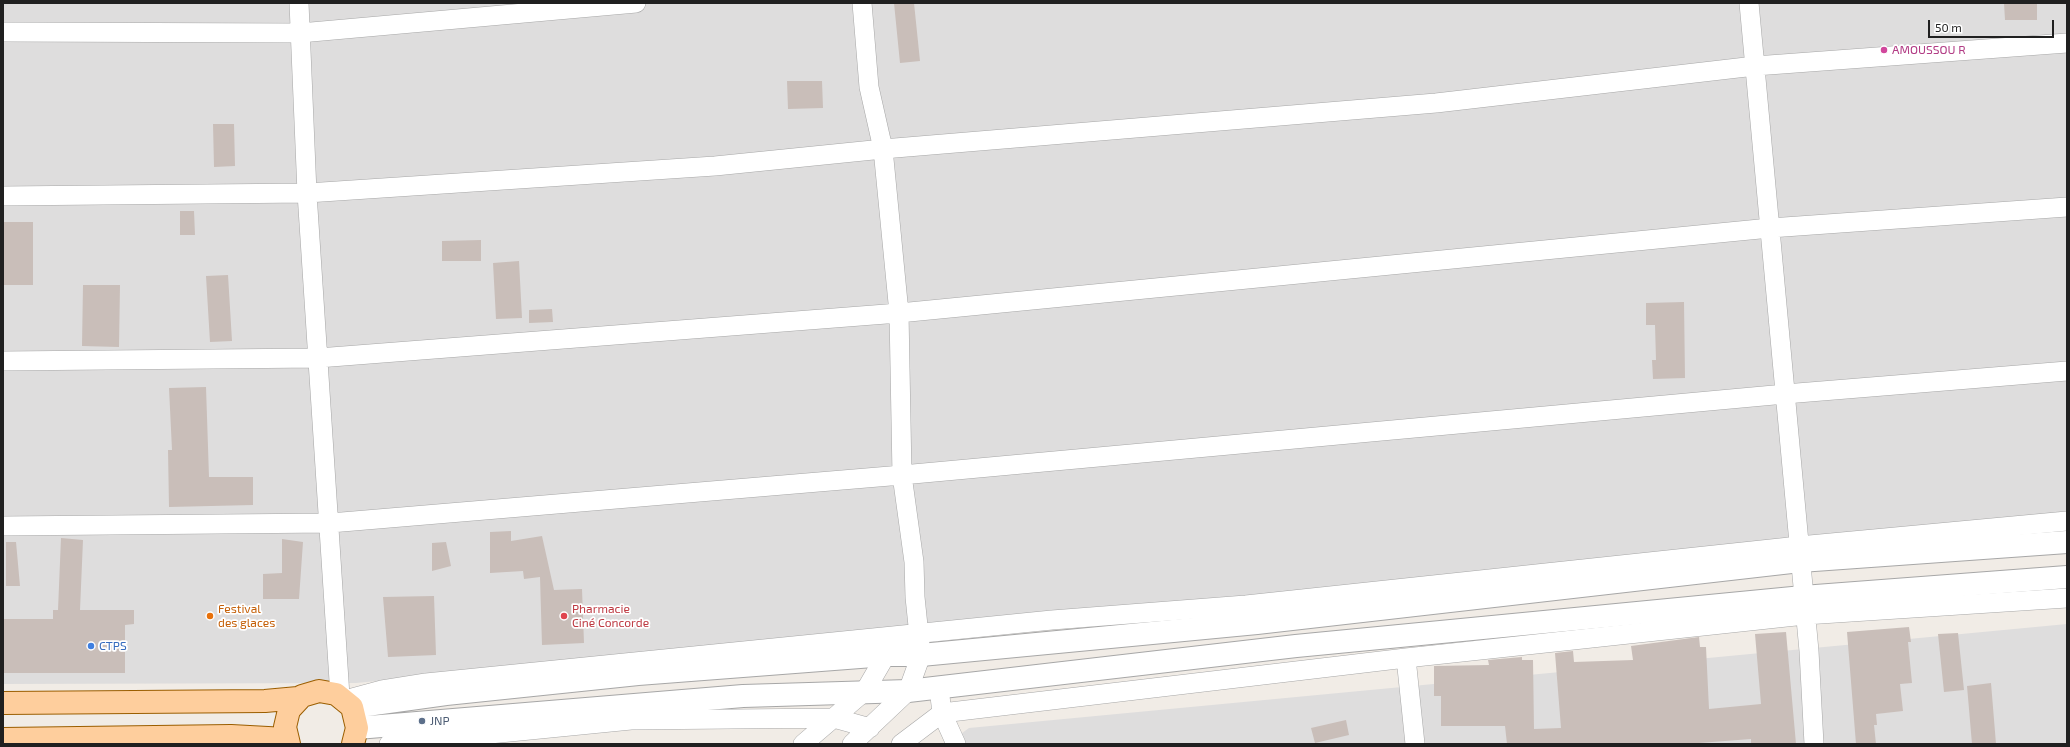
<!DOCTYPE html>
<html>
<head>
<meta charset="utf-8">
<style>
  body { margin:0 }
  #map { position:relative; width:2070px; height:747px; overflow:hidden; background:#f1ece6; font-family:"Exo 2",sans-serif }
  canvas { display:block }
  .frame { position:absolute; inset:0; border:4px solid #202020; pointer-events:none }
  .scale { position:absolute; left:1928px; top:20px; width:126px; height:18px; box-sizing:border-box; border:2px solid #202020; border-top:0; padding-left:5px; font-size:12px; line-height:14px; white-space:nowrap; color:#202020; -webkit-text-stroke:3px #fff; paint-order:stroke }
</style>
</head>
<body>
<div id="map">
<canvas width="2070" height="747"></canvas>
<div class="frame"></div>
<div class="scale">50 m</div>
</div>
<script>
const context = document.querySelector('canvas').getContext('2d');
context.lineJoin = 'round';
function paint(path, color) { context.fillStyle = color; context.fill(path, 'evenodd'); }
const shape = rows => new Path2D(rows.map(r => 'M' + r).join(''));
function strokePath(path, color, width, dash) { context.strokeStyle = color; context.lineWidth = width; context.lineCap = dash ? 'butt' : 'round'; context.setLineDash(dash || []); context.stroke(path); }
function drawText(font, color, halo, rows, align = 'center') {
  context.font = font + ' "Exo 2",sans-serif'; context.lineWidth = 3.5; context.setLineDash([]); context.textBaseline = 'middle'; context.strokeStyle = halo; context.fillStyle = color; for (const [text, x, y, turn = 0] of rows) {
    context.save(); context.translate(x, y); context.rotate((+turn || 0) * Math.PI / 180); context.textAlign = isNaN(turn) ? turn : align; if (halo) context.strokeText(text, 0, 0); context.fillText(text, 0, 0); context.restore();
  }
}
paint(shape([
  [3,3,2067,3,2067,525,356,683,3,684],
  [2067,624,2067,744,947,744,969,728]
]), '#dedddd');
paint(shape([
  [894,3,914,3,920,61,900,63],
  [2004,3,2037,3,2037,20,2005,20],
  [787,81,822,81,823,108,788,109],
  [213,124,234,124,235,166,214,167],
  [180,211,194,211,195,235,180,235],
  [3,222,33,222,33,285,3,285],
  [481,240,481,261,442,261,442,241],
  [519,261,522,318,496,319,493,263],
  [228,275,232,341,210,342,206,276],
  [83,285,120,285,119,347,82,346],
  [1684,302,1685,378,1653,379,1652,360,1656,360,1655,325,1646,325,1646,303],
  [552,309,553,322,529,323,529,310],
  [206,387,209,477,253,477,253,505,169,507,168,450,172,450,169,388],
  [511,531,511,541,542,536,554,590,582,589,584,643,542,645,540,577,524,579,523,571,490,573,490,532],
  [61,538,83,540,80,610,134,610,134,624,125,625,125,673,3,673,3,619,53,619,53,610,58,610],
  [282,539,303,542,299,599,263,599,263,574,282,573],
  [6,542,16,542,20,586,6,586],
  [446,542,451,566,432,571,432,543],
  [434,596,436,655,388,657,383,597],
  [1909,627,1911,642,1908,642,1912,683,1900,684,1903,711,1876,714,1877,725,1874,725,1876,744,1856,744,1847,632],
  [1786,632,1796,744,1751,744,1751,739,1686,744,1507,744,1505,726,1441,726,1441,696,1434,696,1434,666,1489,665,1488,660,1522,657,1522,660,1533,660,1534,729,1561,728,1555,653,1573,651,1574,662,1633,660,1631,646,1699,637,1700,647,1706,647,1709,709,1761,704,1755,634],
  [1958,633,1964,690,1944,692,1938,634],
  [1991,683,1996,744,1972,744,1967,686],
  [1346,720,1349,735,1315,743,1311,728]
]), '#c9beb9');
const minor = shape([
  [299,3,307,193,340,696],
  [1749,3,1809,651,1814,744],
  [3,32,300,33,636,3],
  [3,196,307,193,715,166,883,149,1436,103,1755,66,2067,43],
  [3,361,318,358,899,313,1770,228,2067,207],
  [3,526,330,523,902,475,1785,394,2067,371],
  [1406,658,1415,744],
  [939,688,942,713,956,744],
  [345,700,382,690,426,683,1052,620,1246,605,1799,546,2067,521],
  [389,744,631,720,834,718,870,728],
  [803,744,865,691,886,655],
  [852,744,908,691,921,655,915,597,914,562,902,475,899,313,883,149,869,87,862,3],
  [901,744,942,713,1406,658,1805,615,2067,598]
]);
const tertiary = shape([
  [352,707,446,694,638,674,886,655,921,655,1257,623,1800,561,2067,542],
  [357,728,743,696,908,691,1296,646,1803,597,2067,577]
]);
const primary = shape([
  [3,703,265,701,298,698],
  [3,739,231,736,286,739],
  [289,744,285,727,289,710,302,696,319,691,336,694,352,707,357,728,353,744]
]);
strokePath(minor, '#a7a7a7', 20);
strokePath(tertiary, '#a7a7a7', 24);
strokePath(primary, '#9b5e00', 24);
strokePath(minor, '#fff', 19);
strokePath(tertiary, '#fff', 22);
strokePath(primary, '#fece9d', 22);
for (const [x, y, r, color] of [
  [1884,50,4,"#d1479c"],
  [210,616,4,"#e8710a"],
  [564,616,4,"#e0444e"],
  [91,646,4,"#3f7fe0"],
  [422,721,4,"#5c6f8a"]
]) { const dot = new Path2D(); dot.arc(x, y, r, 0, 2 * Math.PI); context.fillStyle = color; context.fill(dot); strokePath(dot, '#fff', 1.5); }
drawText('12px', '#b23c85', '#fff', [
  ["AMOUSSOU R",1892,50]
], 'left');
drawText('12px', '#c56008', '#fff', [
  ["Festival",218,609],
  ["des glaces",218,623]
], 'left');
drawText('12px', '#be3a42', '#fff', [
  ["Pharmacie",572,609],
  ["Ciné Concorde",572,623]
], 'left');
drawText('12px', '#366cbe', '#fff', [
  ["CTPS",99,646]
], 'left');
drawText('12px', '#4e5e75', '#fff', [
  ["JNP",430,721]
], 'left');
</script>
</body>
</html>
